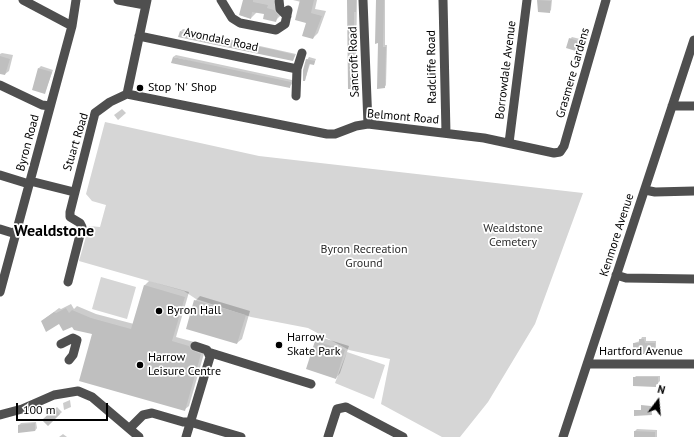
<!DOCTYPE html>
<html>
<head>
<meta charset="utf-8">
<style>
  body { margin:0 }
  #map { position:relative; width:694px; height:437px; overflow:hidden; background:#fff; font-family:"PT Sans",sans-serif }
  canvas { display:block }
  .north { position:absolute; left:638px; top:381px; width:40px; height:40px; -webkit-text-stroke:3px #fff; paint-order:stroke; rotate:16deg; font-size:11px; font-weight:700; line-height:16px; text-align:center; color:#000 }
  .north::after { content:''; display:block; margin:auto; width:14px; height:18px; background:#000; clip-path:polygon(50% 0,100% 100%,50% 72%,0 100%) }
  .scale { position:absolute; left:16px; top:403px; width:92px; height:18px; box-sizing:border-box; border:2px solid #000; border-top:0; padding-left:5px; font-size:12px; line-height:14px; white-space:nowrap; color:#000; -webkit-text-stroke:3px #fff; paint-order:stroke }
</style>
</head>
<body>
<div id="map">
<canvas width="694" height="437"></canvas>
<div class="north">N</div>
<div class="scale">100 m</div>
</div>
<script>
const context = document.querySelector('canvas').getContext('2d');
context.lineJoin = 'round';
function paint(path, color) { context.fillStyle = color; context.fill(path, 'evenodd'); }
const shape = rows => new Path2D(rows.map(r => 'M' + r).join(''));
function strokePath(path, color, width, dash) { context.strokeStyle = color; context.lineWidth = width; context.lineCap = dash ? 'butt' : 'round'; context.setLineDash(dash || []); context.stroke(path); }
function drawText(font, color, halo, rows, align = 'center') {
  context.font = font + ' "PT Sans",sans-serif'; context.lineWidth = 3.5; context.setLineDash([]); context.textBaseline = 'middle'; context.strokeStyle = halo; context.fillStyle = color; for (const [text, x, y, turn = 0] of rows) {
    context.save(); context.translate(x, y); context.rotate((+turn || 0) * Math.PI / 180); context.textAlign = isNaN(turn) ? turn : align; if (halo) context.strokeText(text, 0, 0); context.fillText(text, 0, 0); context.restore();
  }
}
paint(shape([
  [105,122,259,156,583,193,535,324,488,402,460,437,442,437,381,404,390,359,349,350,308,328,251,317,196,299,184,291,79,261,89,226,100,227,106,205,92,201,86,194],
  [101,277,136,287,127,319,92,309],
  [347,352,385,365,374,399,335,383]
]), '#d6d6d6');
paint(shape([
  [244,0,274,0,274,1,281,3,283,13,276,20,265,13,257,12,251,18,243,16,240,15],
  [293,0,317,0,315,9,326,11,318,33,313,38,301,2],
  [348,0,357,0,356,64,358,64,358,86,356,88,349,88],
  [376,0,385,0,385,45,387,45,386,85,384,88,379,42],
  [538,0,552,0,551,10,549,12],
  [183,29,296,54,293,60,181,31],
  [572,37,580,39,576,50,570,39],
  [2,53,13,55,9,71,5,74,0,73,0,54],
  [176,55,292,80,292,84,290,86,173,57],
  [309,57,316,59,314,64,310,64,305,80,307,60],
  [41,66,53,70,45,92,39,68],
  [122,109,126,113,118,120,114,115],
  [149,281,189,292,176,337,194,342,195,346,205,350,189,406,184,410,93,334,72,325,42,321,59,308,61,309,71,304,74,309,77,306,96,314,134,324,145,285],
  [200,296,250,311,242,339,237,343,195,301],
  [320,337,349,346,340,373,336,378,316,341],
  [642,337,646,337,646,341,656,341,656,350,654,353,634,343,640,341],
  [636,376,660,376,660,381,655,386,634,378],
  [70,400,71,407,64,410,63,403],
  [57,407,62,412,48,425,43,420],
  [36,422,37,428,35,431,19,425,21,423],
  [637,429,657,430,657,437,635,437,635,431],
  [63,434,67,437,59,437]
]), '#0003');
paint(shape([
  [243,0,253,0,253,2,268,5,267,8,274,10,278,15,276,22,263,19,264,14,252,12,251,19,239,15],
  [300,0,314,0,311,13,322,16,313,39,302,36,306,23,295,20],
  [347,0,356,0,356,12,354,12,354,66,356,66,356,89,348,89],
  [376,0,384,0,383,47,386,47,385,88,377,89,378,43,375,44],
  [537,0,551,1,550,13,538,12],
  [180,31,275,50,295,55,293,61,211,44,178,37],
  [569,38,578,41,576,51,566,48],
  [0,56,10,59,5,75,0,74],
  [173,57,291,82,290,88,171,63],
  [306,59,315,61,314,65,309,64,305,81,303,81,303,70],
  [38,68,52,72,45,94,32,90],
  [144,285,185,297,172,341,189,346,191,350,201,354,185,411,79,381,92,334,74,330,72,327,63,331,59,324,46,332,41,321,54,312,56,313,66,308,69,313,72,310,91,318,131,329],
  [194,300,246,315,237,344,186,329],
  [639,339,644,339,645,343,655,343,655,354,633,354,633,343,639,343],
  [315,341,345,350,336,379,306,369],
  [633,377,658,377,658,384,656,384,656,387,633,386],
  [641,405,651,406,652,415,634,416,634,410,641,410],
  [55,408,60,414,48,426,42,420],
  [35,423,35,431,18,433,18,425],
  [634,431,655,432,655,437,634,437]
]), '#bfbfbf');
strokePath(shape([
  [23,0,72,26],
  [118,0,145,5],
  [221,0,232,18,240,23,276,30,285,24,288,10],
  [279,0,280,9,287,16],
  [363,0,368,124],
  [443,0,446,133],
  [139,36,297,69],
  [0,85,42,105,50,106],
  [127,94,327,134,335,134,356,126,368,124,484,138,554,153,560,152,564,146,606,0],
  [127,94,147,0],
  [296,96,297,69,302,53],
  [672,106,694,106],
  [509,143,527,0],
  [0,175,29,184],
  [30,181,74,192],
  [645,190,655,192,694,191],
  [0,229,16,234],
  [616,275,626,278,694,279],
  [68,282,82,227,80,223,70,217,70,212,95,113,110,102,127,94],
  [0,292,72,26,76,0],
  [61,344,73,338,77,340,73,355,69,360],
  [208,352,311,384],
  [587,364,694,364],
  [0,415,22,409,54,395,78,391,92,397,139,437],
  [130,428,143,415,152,413,183,422,190,422,241,437],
  [186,437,210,357,207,350,195,346],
  [328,437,337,409,346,407,403,437],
  [563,437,694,40]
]), '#4f4f4f', 9);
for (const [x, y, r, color] of [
  [140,88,4,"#000"],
  [159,311,4,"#000"],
  [279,345,4,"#000"],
  [140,365,4,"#000"]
]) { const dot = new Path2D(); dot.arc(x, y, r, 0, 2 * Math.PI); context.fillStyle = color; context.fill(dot); strokePath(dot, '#fff', 1.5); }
drawText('12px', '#000', '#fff', [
  ["Avondale Road",221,40,12],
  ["Sancroft Road",354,62,-92],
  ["Radcliffe Road",432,67,-91],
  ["Borrowdale Avenue",506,70,-83],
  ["Grasmere Gardens",573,73,-74],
  ["Belmont Road",403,117,5],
  ["Stuart Road",76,142,-73],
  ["Byron Road",28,143,-75],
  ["Kenmore Avenue",617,235,-72],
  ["Hartford Avenue",641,352]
]);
drawText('12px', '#000', '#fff', [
  ["Stop 'N' Shop",148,88],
  ["Byron Hall",167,311],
  ["Harrow",287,338],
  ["Skate Park",287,352],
  ["Harrow",148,358],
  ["Leisure Centre",148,372]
], 'left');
drawText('12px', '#2d2d2d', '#fff', [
  ["Wealdstone",513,229],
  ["Cemetery",513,243],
  ["Byron Recreation",364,250],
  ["Ground",364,264]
]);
drawText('bold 16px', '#000', '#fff', [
  ["Wealdstone",54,231]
]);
</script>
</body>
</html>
